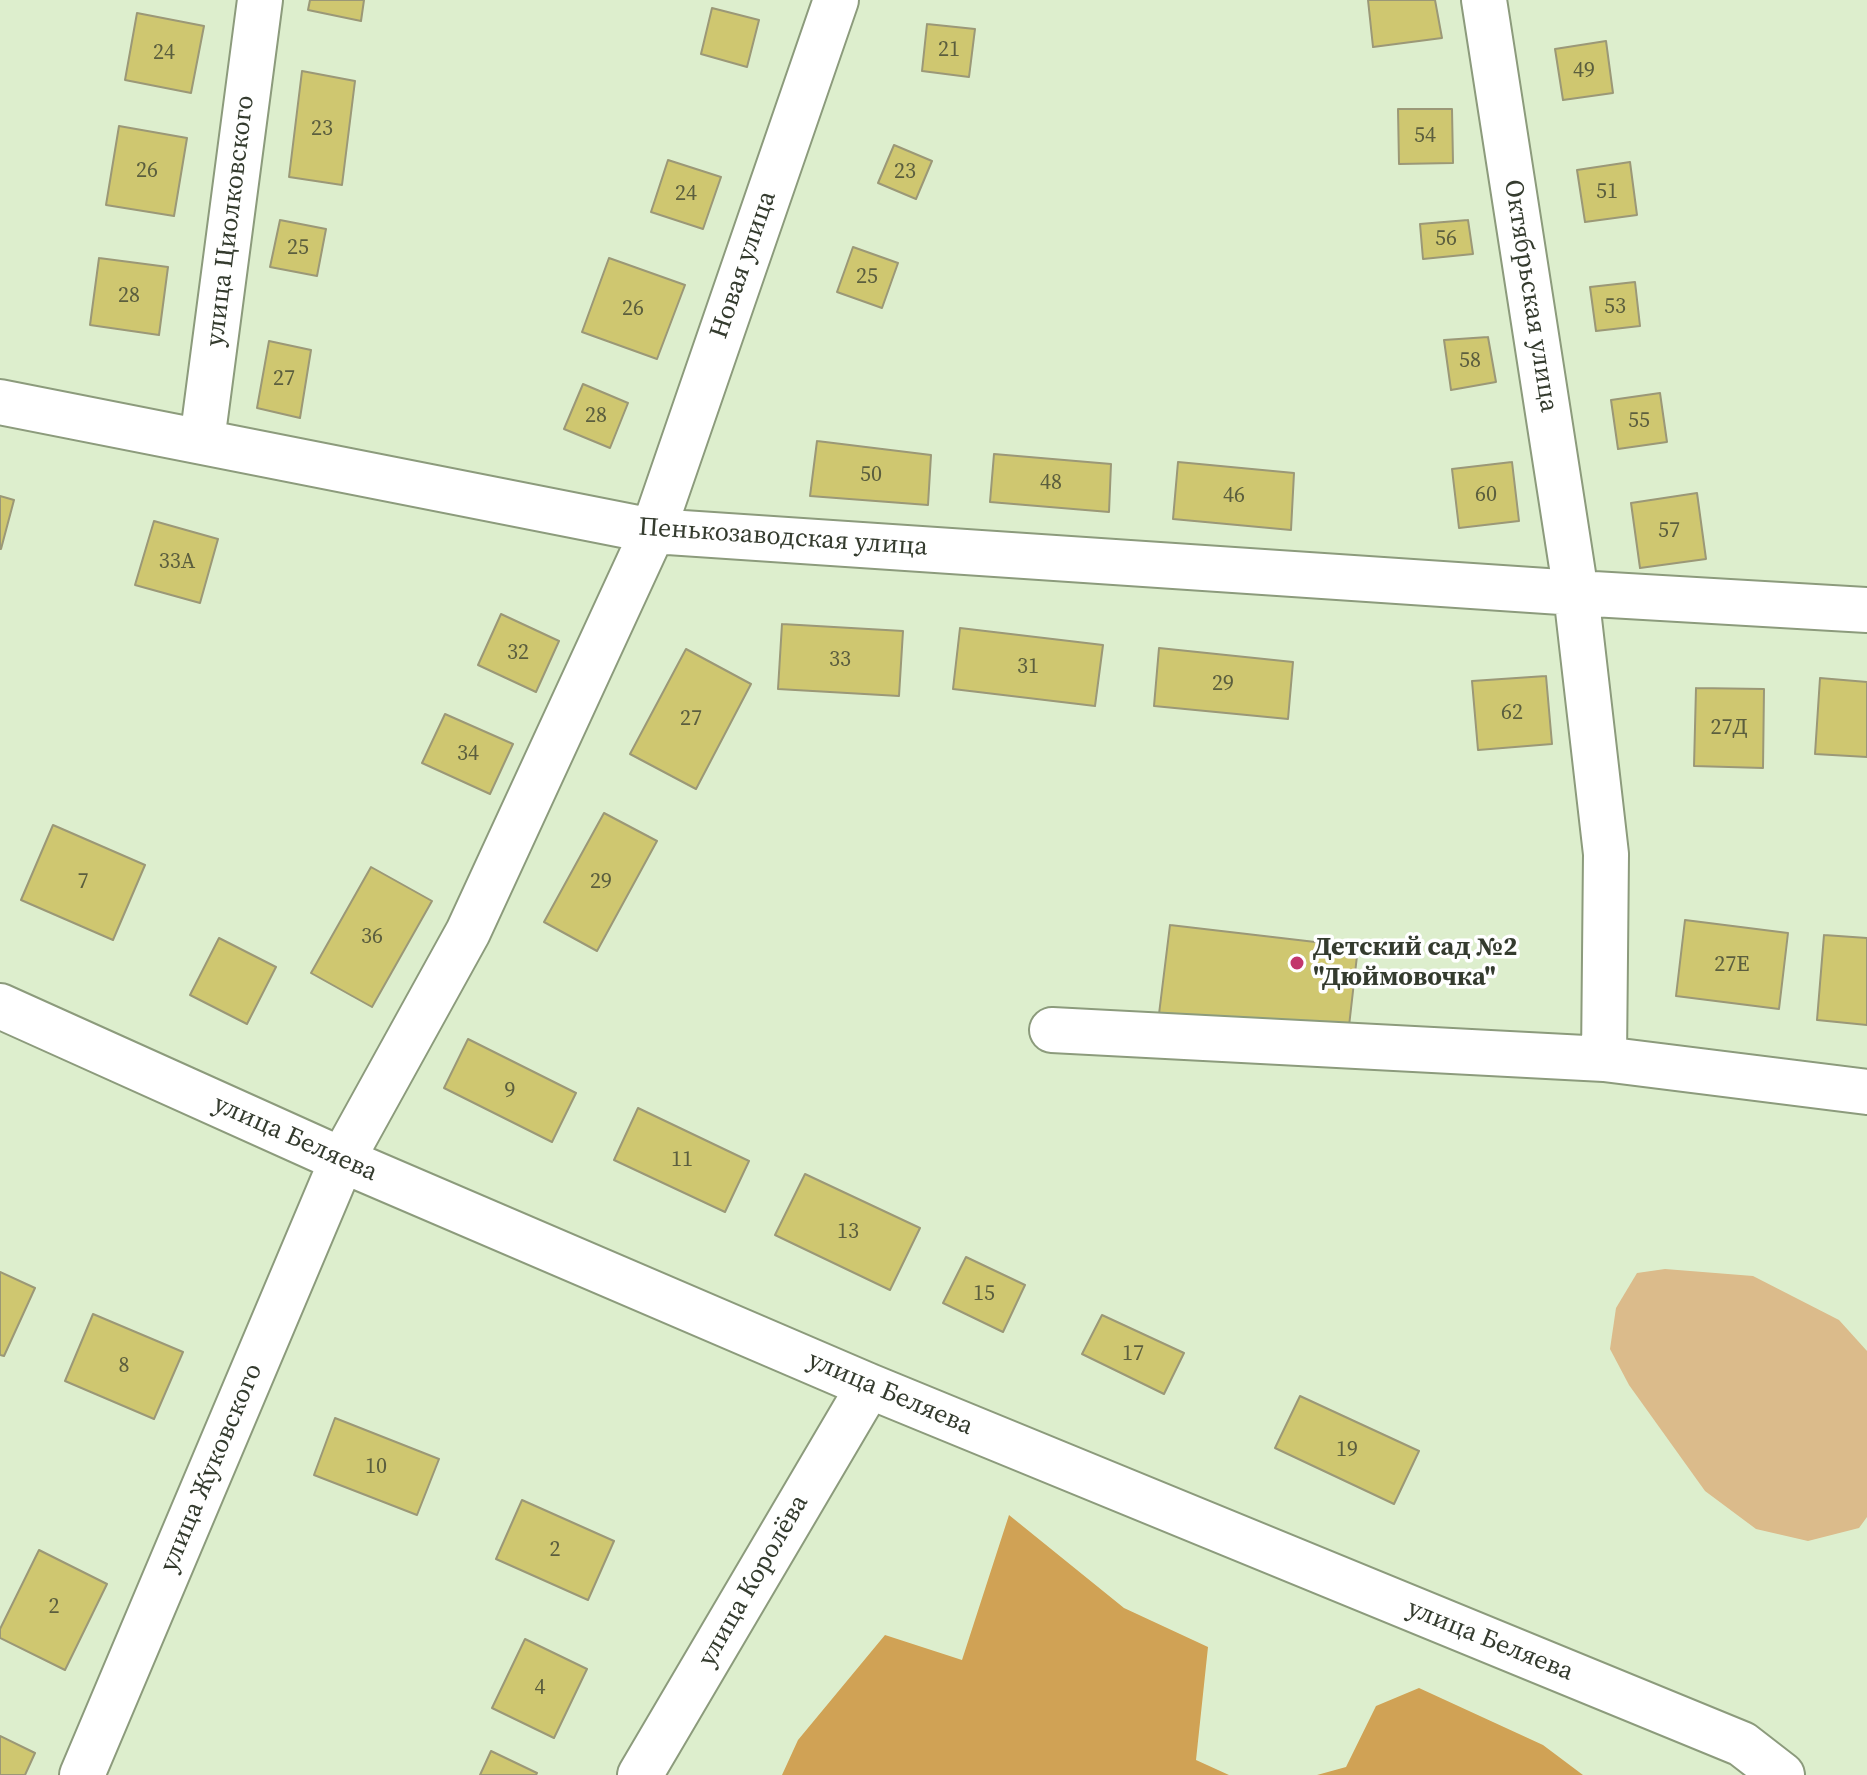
<!DOCTYPE html>
<html>
<head>
<meta charset="utf-8">
<style>
  body { margin:0 }
  canvas { display:block; background:#ddeecd }
</style>
</head>
<body>
<canvas width="1867" height="1775"></canvas>
<script>
const context = document.querySelector('canvas').getContext('2d');
context.lineJoin = 'round';
function paint(path, color) { context.fillStyle = color; context.fill(path, 'evenodd'); }
const shape = rows => new Path2D(rows.map(r => 'M' + r).join(''));
function strokePath(path, color, width, dash) { context.strokeStyle = color; context.lineWidth = width; context.lineCap = dash ? 'butt' : 'round'; context.setLineDash(dash || []); context.stroke(path); }
function drawText(font, color, halo, rows, align = 'center') {
  context.font = font + ' "Source Serif 4",serif'; context.lineWidth = 7; context.setLineDash([]); context.textBaseline = 'middle'; context.strokeStyle = halo; context.fillStyle = color; for (const [text, x, y, turn = 0] of rows) {
    context.save(); context.translate(x, y); context.rotate((+turn || 0) * Math.PI / 180); context.textAlign = isNaN(turn) ? turn : align; if (halo) context.strokeText(text, 0, 0); context.fillText(text, 0, 0); context.restore();
  }
}
paint(shape([
  [1665,1269,1753,1276,1839,1320,1867,1351,1867,1517,1859,1528,1808,1541,1756,1529,1705,1491,1629,1385,1610,1349,1616,1308,1637,1273]
]), '#dbbb8b');
paint(shape([
  [1009,1515,1124,1608,1208,1647,1196,1760,1229,1775,782,1775,798,1740,885,1635,962,1660],
  [1419,1688,1543,1745,1583,1775,1317,1775,1346,1767,1376,1706]
]), '#d0a255');
const building = shape([
  [310,0,364,0,361,21,308,10,310,0],
  [1368,0,1435,0,1442,38,1373,47,1368,0],
  [712,8,759,20,747,67,701,54,712,8],
  [137,13,204,26,191,93,125,80,137,13],
  [927,24,975,29,969,77,922,71,927,24],
  [1606,41,1613,93,1563,100,1555,49,1606,41],
  [302,71,355,81,342,185,289,177,302,71],
  [1398,109,1452,109,1453,163,1399,164,1398,109],
  [119,126,187,138,174,216,106,205,119,126],
  [894,145,932,161,916,199,878,183,894,145],
  [668,160,721,177,703,229,651,212,668,160],
  [1630,162,1637,215,1585,222,1577,170,1630,162],
  [280,220,326,229,317,276,270,267,280,220],
  [1468,220,1473,254,1423,259,1420,224,1468,220],
  [853,247,898,263,882,308,837,292,853,247],
  [99,258,168,267,159,335,90,325,99,258],
  [609,258,685,285,657,359,582,332,609,258],
  [1635,282,1640,326,1596,331,1590,287,1635,282],
  [1488,337,1496,382,1451,390,1444,340,1488,337],
  [269,341,311,350,300,418,257,408,269,341],
  [583,384,628,403,610,448,564,429,583,384],
  [1660,393,1667,442,1618,449,1611,400,1660,393],
  [817,441,931,455,928,505,810,496,817,441],
  [994,454,1111,464,1109,512,990,502,994,454],
  [1178,462,1294,473,1291,530,1173,519,1178,462],
  [1512,462,1519,521,1459,528,1452,469,1512,462],
  [1697,493,1706,559,1640,568,1631,503,1697,493],
  [0,496,14,500,1,549,0,549,0,496],
  [154,521,218,539,200,603,135,585,154,521],
  [501,614,559,641,536,692,478,665,501,614],
  [782,624,903,631,899,696,778,689,782,624],
  [960,628,1103,645,1095,706,953,689,960,628],
  [1159,648,1293,662,1288,719,1154,706,1159,648],
  [686,649,751,684,696,789,630,754,686,649],
  [1546,676,1552,744,1478,750,1472,681,1546,676],
  [1820,678,1867,682,1867,757,1815,754,1820,678],
  [1696,688,1764,689,1763,768,1694,766,1696,688],
  [445,714,513,744,490,794,422,763,445,714],
  [604,813,657,841,597,951,544,922,604,813],
  [53,825,145,865,113,940,21,900,53,825],
  [371,867,432,901,372,1007,311,973,371,867],
  [1685,920,1788,933,1779,1009,1676,996,1685,920],
  [1170,925,1358,947,1348,1035,1159,1014,1170,925],
  [1824,935,1867,938,1867,1025,1817,1020,1824,935],
  [219,938,276,967,247,1024,190,995,219,938],
  [468,1039,576,1093,552,1142,444,1088,468,1039],
  [638,1108,749,1161,725,1212,614,1160,638,1108],
  [805,1174,920,1228,890,1290,775,1235,805,1174],
  [966,1257,1025,1285,1003,1332,943,1303,966,1257],
  [0,1272,35,1288,4,1356,0,1355,0,1272],
  [93,1314,183,1352,154,1419,65,1381,93,1314],
  [1102,1315,1184,1353,1164,1394,1082,1354,1102,1315],
  [1300,1396,1419,1451,1394,1504,1275,1448,1300,1396],
  [335,1418,439,1459,417,1515,314,1475,335,1418],
  [522,1500,614,1541,588,1600,496,1559,522,1500],
  [39,1550,107,1584,65,1670,0,1638,0,1629,39,1550],
  [525,1639,587,1669,554,1738,492,1708,525,1639],
  [0,1736,35,1753,25,1775,0,1775,0,1736],
  [491,1751,537,1773,536,1775,480,1775,491,1751]
]);
paint(building, '#cfc770');
strokePath(building, '#9b9877', 2);
const minor = shape([
  [1484,0,1576,593,1606,854,1604,1059,1867,1092],
  [0,402,653,531,1576,593,1867,610],
  [202,441,260,0],
  [0,1006,342,1160,869,1386,1742,1744,1782,1775],
  [1052,1030,1604,1059],
  [82,1775,342,1160,468,932,653,531,836,0],
  [640,1775,869,1386]
]);
strokePath(minor, '#8c9b7c', 48);
strokePath(minor, '#fff', 44);
for (const [x, y, r, color] of [
  [1297,963,8,"#c2366c"]
]) { const dot = new Path2D(); dot.arc(x, y, r, 0, 2 * Math.PI); context.fillStyle = color; context.fill(dot); strokePath(dot, '#fff', 3); }
drawText('22px', '#5b5e3e', null, [
  ["21",949,50],
  ["24",164,53],
  ["49",1584,71],
  ["23",322,129],
  ["54",1425,136],
  ["26",147,171],
  ["23",905,172],
  ["51",1607,192],
  ["24",686,194],
  ["56",1446,239],
  ["25",298,248],
  ["25",867,277],
  ["28",129,296],
  ["53",1615,307],
  ["26",633,309],
  ["58",1470,361],
  ["27",284,379],
  ["28",596,416],
  ["55",1639,421],
  ["50",871,475],
  ["48",1051,483],
  ["60",1486,495],
  ["46",1234,496],
  ["57",1669,531],
  ["33А",177,562],
  ["32",518,653],
  ["33",840,660],
  ["31",1028,667],
  ["29",1223,684],
  ["62",1512,713],
  ["27",691,719],
  ["27Д",1729,728],
  ["34",468,754],
  ["7",83,882],
  ["29",601,882],
  ["36",372,937],
  ["27Е",1732,965],
  ["9",510,1091],
  ["11",682,1160],
  ["13",848,1232],
  ["15",984,1294],
  ["17",1133,1354],
  ["8",124,1366],
  ["19",1347,1450],
  ["10",376,1467],
  ["2",555,1550],
  ["2",54,1607],
  ["4",540,1688]
]);
drawText('26px', '#343b2e', '#fff', [
  ["улица Циолковского",231,221,-83],
  ["Новая улица",744,265,-71],
  ["Октябрьская улица",1530,296,81],
  ["Пенькозаводская улица",783,538,4],
  ["улица Беляева",295,1139,24],
  ["улица Беляева",890,1394,23],
  ["улица Жуковского",212,1468,-67],
  ["улица Королёва",754,1581,-60],
  ["улица Беляева",1490,1641,22]
]);
drawText('bold 26px', '#343b2e', '#fff', [
  ["Детский сад №2",1313,948],
  ["\"Дюймовочка\"",1313,978]
], 'left');
</script>
</body>
</html>
